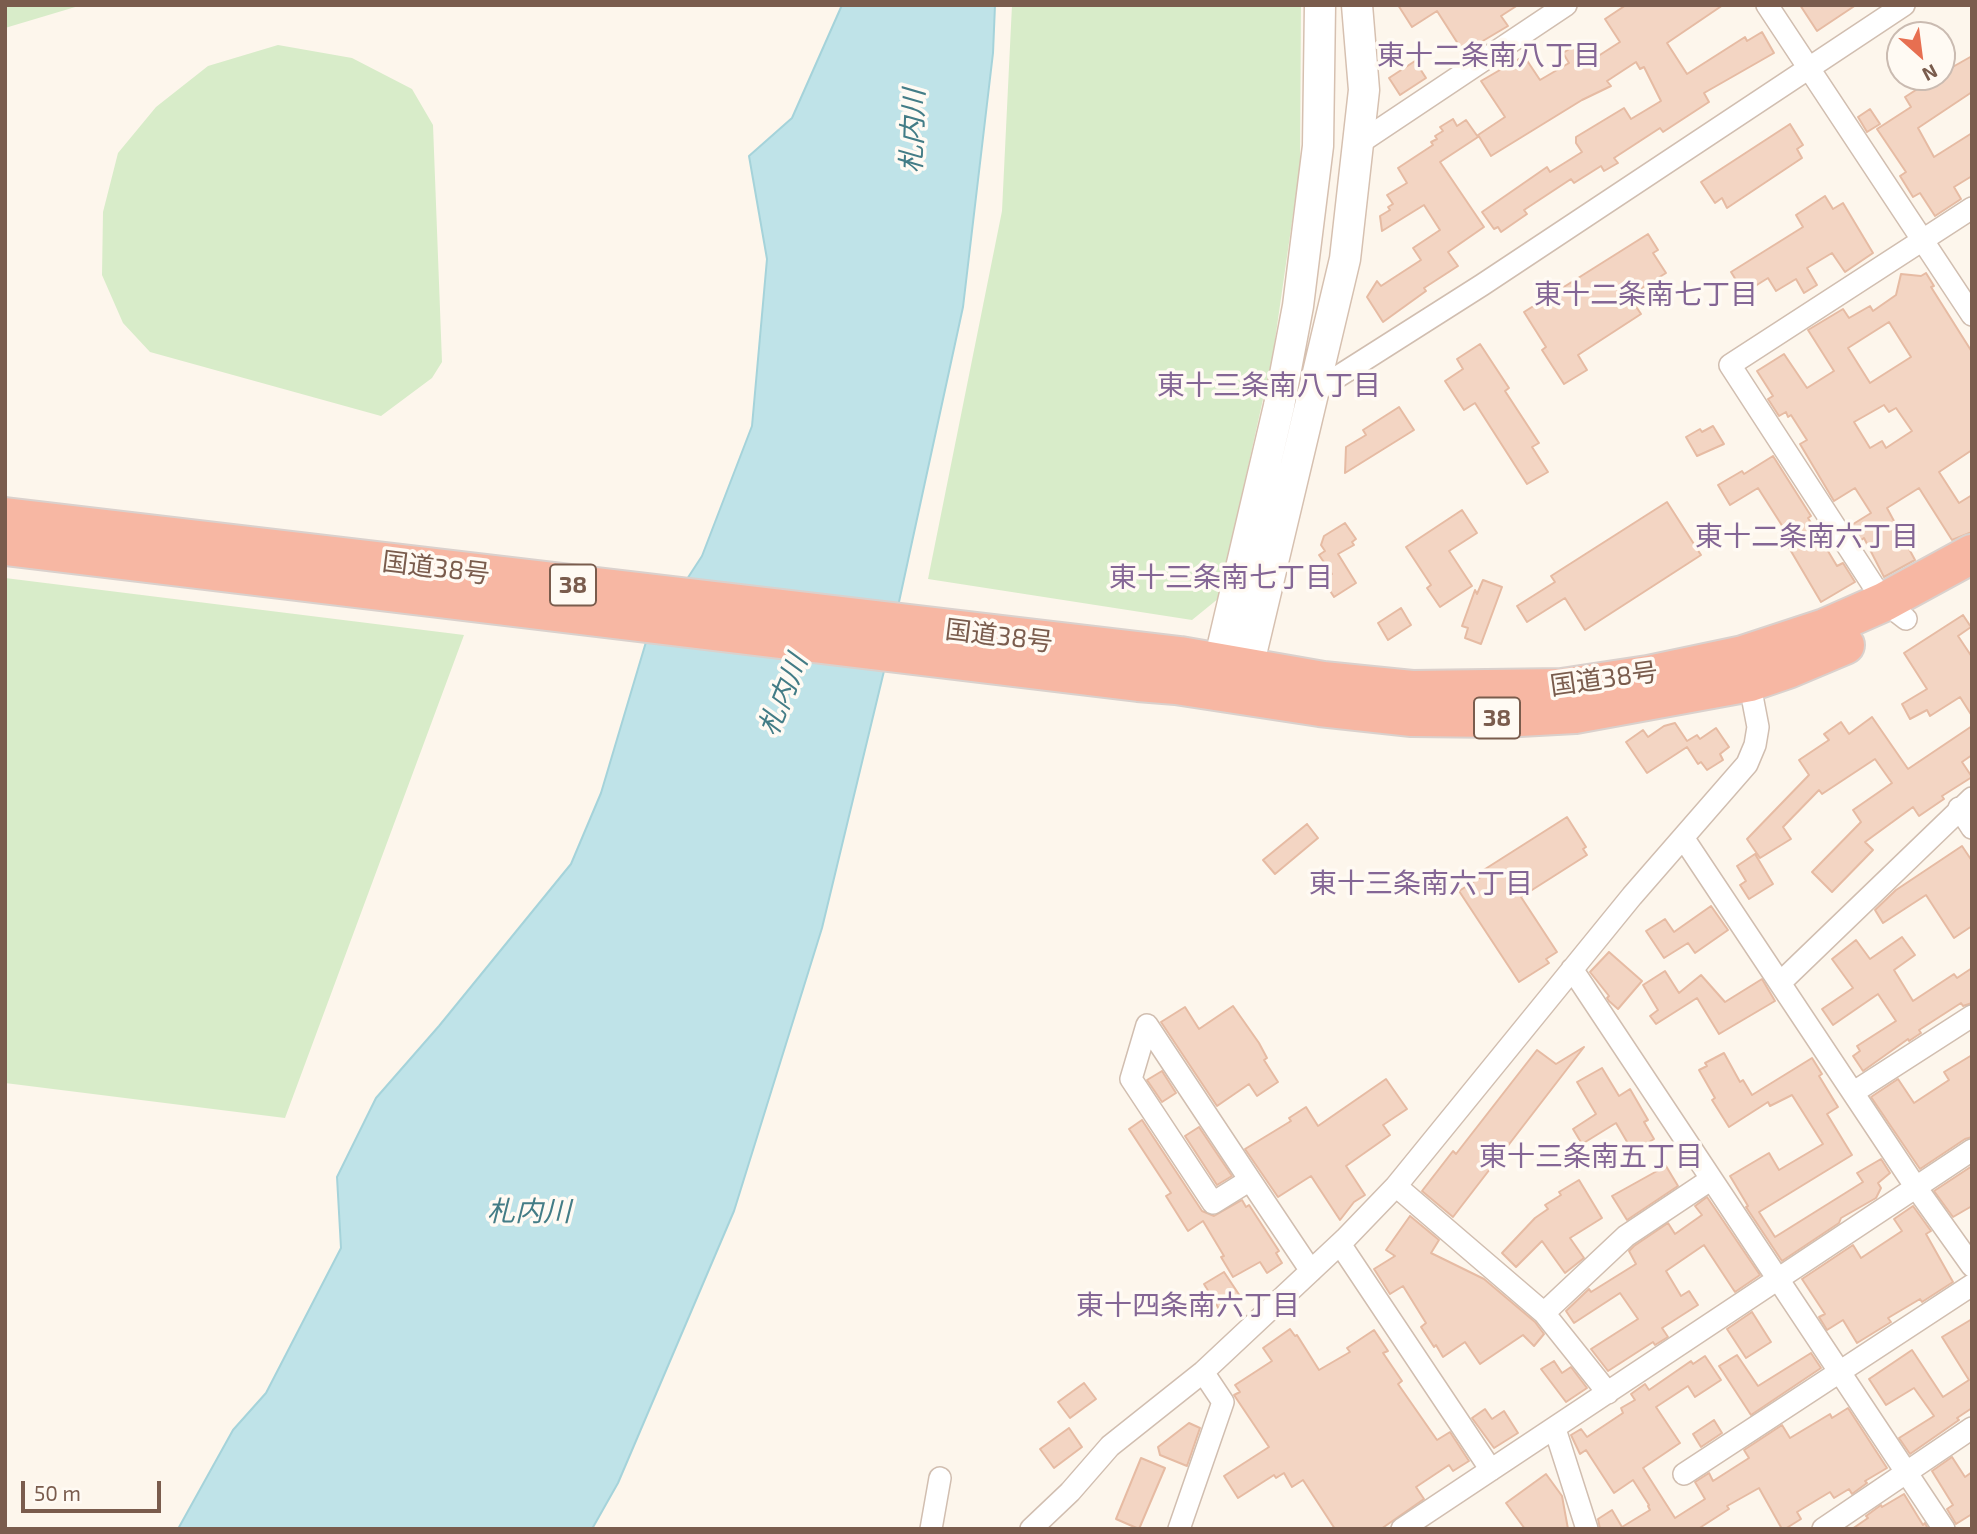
<!DOCTYPE html>
<html>
<head>
<meta charset="utf-8">
<style>
  body { margin:0 }
  #map { position:relative; width:1977px; height:1534px; overflow:hidden; background:#fdf6ec; font-family:"Exo 2",sans-serif }
  canvas { display:block }
  .frame { position:absolute; inset:0; border:7px solid #7a5c4d; pointer-events:none }
  .north { position:absolute; left:1886px; top:21px; width:70px; height:70px; box-sizing:border-box; background:#fffaf3; border:2px solid #cabbb1; border-radius:50%; rotate:152deg; font-size:19px; font-weight:700; line-height:28px; text-align:center; color:#7a5c4d }
  .north::after { content:''; display:block; margin:auto; width:24px; height:32px; background:#e76f51; clip-path:polygon(50% 0,100% 100%,50% 72%,0 100%) }
  .scale { position:absolute; left:21px; top:1481px; width:140px; height:32px; box-sizing:border-box; border:4px solid #7a5c4d; border-top:0; padding-left:9px; font-size:21px; line-height:24px; white-space:nowrap; color:#7a5c4d; -webkit-text-stroke:5px #fffaf3; paint-order:stroke }
</style>
</head>
<body>
<div id="map">
<canvas width="1977" height="1534"></canvas>
<div class="frame"></div>
<div class="north">N</div>
<div class="scale">50 m</div>
</div>
<script>
const context = document.querySelector('canvas').getContext('2d');
context.lineJoin = 'round';
function paint(path, color) { context.fillStyle = color; context.fill(path, 'evenodd'); }
const shape = rows => new Path2D(rows.map(r => 'M' + r).join(''));
function strokePath(path, color, width, dash) { context.strokeStyle = color; context.lineWidth = width; context.lineCap = dash ? 'butt' : 'round'; context.setLineDash(dash || []); context.stroke(path); }
function drawText(font, color, halo, rows, align = 'center') {
  context.font = font + ' "Exo 2","Noto Sans JP",sans-serif'; context.lineWidth = 7; context.setLineDash([]); context.textBaseline = 'middle'; context.strokeStyle = halo; context.fillStyle = color; for (const [text, x, y, turn = 0] of rows) {
    context.save(); context.translate(x, y); context.rotate((+turn || 0) * Math.PI / 180); context.textAlign = isNaN(turn) ? turn : align; if (halo) context.strokeText(text, 0, 0); context.fillText(text, 0, 0); context.restore();
  }
}
paint(shape([
  [5,5,82,5,5,28],
  [1012,5,1301,5,1300,166,1273,354,1219,598,1192,620,928,579,1002,211],
  [278,45,352,58,412,89,433,125,442,362,432,378,381,416,150,352,123,323,102,275,103,212,118,153,156,107,208,66],
  [5,578,464,635,285,1118,5,1083]
]), '#d8ecc9');
const water = shape([
  [842,5,995,5,993,53,963,307,884,671,822,928,734,1211,618,1483,592,1529,178,1529,233,1430,266,1393,341,1248,337,1177,376,1098,439,1026,571,864,601,793,646,642,702,556,752,426,767,259,749,156,792,118,842,5]
]);
paint(water, '#bfe3e8');
strokePath(water, '#a5d3da', 2);
const building = shape([
  [1398,5,1518,5,1501,16,1508,26,1476,45,1474,42,1462,50,1437,11,1412,27,1398,5],
  [1626,5,1723,5,1667,43,1687,74,1745,37,1747,41,1762,32,1774,53,1704,93,1709,102,1663,132,1660,128,1614,158,1618,163,1604,171,1601,166,1574,183,1571,179,1524,210,1527,214,1501,232,1498,227,1494,229,1482,212,1547,167,1550,172,1582,152,1576,143,1576,137,1624,108,1631,119,1661,101,1644,67,1640,69,1636,62,1607,81,1611,86,1582,100,1491,156,1478,135,1505,117,1481,81,1524,56,1540,80,1569,63,1563,53,1580,42,1592,60,1620,42,1605,19,1626,5],
  [1800,5,1856,5,1817,31,1800,5],
  [1972,56,1972,92,1918,128,1934,157,1972,133,1972,176,1954,187,1961,199,1935,216,1920,193,1913,197,1900,176,1906,172,1877,129,1911,107,1905,97,1936,77,1942,77,1942,73,1972,56],
  [1415,61,1426,78,1400,95,1389,78,1415,61],
  [1870,109,1880,124,1867,132,1858,117,1870,109],
  [1453,119,1457,126,1466,120,1478,137,1440,162,1484,227,1448,252,1458,266,1424,288,1426,291,1383,322,1367,297,1377,281,1381,286,1421,260,1413,248,1440,230,1424,205,1382,231,1380,216,1390,210,1388,207,1393,204,1387,195,1407,183,1398,168,1433,145,1431,142,1437,139,1435,136,1443,131,1440,127,1453,119],
  [1790,124,1803,145,1797,149,1802,158,1727,208,1722,198,1715,203,1701,182,1790,124],
  [1825,196,1833,209,1843,203,1873,253,1845,272,1832,253,1807,268,1817,285,1804,293,1796,279,1776,291,1768,278,1744,293,1731,272,1803,227,1796,215,1825,196],
  [1648,234,1658,250,1653,253,1666,273,1629,296,1641,314,1578,355,1587,370,1564,384,1542,350,1546,347,1524,312,1648,234],
  [1926,273,1934,286,1931,287,1972,352,1972,450,1939,472,1959,503,1972,495,1972,532,1952,540,1919,488,1887,508,1915,560,1884,577,1864,538,1860,541,1850,526,1871,513,1855,488,1834,501,1800,444,1807,440,1791,415,1788,417,1786,412,1779,416,1768,399,1773,396,1757,371,1784,354,1807,388,1834,371,1808,330,1843,309,1849,318,1870,306,1873,311,1896,295,1901,274,1921,276,1926,273],
  [1889,322,1911,357,1870,383,1848,348,1889,322],
  [1884,405,1889,412,1896,408,1912,431,1886,448,1882,441,1870,448,1854,422,1884,405],
  [1480,344,1509,388,1505,391,1539,443,1532,447,1548,472,1527,484,1475,403,1464,410,1445,381,1463,369,1457,359,1480,344],
  [1399,407,1414,430,1345,473,1346,447,1366,435,1363,430,1399,407],
  [1713,426,1724,444,1697,456,1686,437,1700,429,1702,432,1713,426],
  [1773,456,1811,516,1808,518,1837,566,1843,563,1855,582,1821,602,1785,541,1790,538,1758,488,1730,505,1718,485,1742,471,1744,474,1773,456],
  [1667,502,1701,555,1585,630,1565,598,1527,622,1517,606,1555,582,1551,576,1667,502],
  [1462,510,1477,533,1449,551,1472,586,1440,607,1427,588,1431,585,1406,547,1462,510],
  [1345,523,1356,539,1352,542,1354,545,1338,554,1356,583,1334,597,1323,580,1332,574,1319,555,1325,551,1321,545,1324,536,1345,523],
  [1483,580,1502,587,1481,644,1465,638,1468,628,1462,626,1475,590,1477,594,1483,580],
  [1401,608,1411,625,1388,640,1378,623,1401,608],
  [1963,615,1971,627,1958,636,1972,657,1972,716,1960,697,1930,716,1927,710,1910,719,1902,704,1927,689,1904,653,1963,615],
  [1872,717,1908,769,1972,726,1972,755,1962,762,1972,777,1942,796,1944,799,1919,816,1913,807,1865,842,1873,850,1832,892,1812,872,1861,822,1853,810,1892,783,1875,759,1822,794,1819,790,1783,827,1791,839,1760,858,1747,839,1809,775,1799,760,1829,740,1824,734,1841,722,1849,734,1872,717],
  [1675,723,1687,741,1697,735,1700,739,1716,728,1729,747,1720,754,1723,760,1707,770,1701,762,1698,764,1687,747,1647,773,1626,742,1643,730,1648,737,1664,726,1675,723],
  [1567,817,1586,847,1583,849,1587,855,1521,897,1557,952,1546,959,1549,963,1519,982,1459,891,1484,875,1482,871,1567,817],
  [1307,824,1318,838,1275,874,1263,860,1307,824],
  [1962,846,1972,861,1972,926,1954,938,1926,895,1883,923,1875,910,1896,890,1962,846],
  [1755,854,1773,884,1749,899,1740,885,1746,881,1737,866,1755,854],
  [1711,906,1728,930,1695,953,1688,943,1664,958,1646,931,1665,919,1674,932,1711,906],
  [1902,937,1915,955,1894,970,1913,1001,1954,974,1957,978,1972,968,1972,1003,1963,1006,1961,1003,1919,1030,1921,1033,1909,1041,1908,1039,1863,1071,1853,1056,1860,1051,1857,1046,1896,1021,1878,994,1833,1025,1822,1009,1853,988,1832,959,1856,940,1870,959,1902,937],
  [1609,952,1642,981,1618,1009,1609,1001,1607,998,1609,996,1590,972,1609,952],
  [1665,971,1679,993,1701,975,1725,1002,1762,979,1775,1001,1719,1034,1697,998,1656,1024,1650,1016,1658,1010,1643,985,1665,971],
  [1233,1006,1259,1043,1267,1058,1264,1060,1278,1082,1257,1096,1249,1084,1217,1106,1161,1022,1185,1007,1199,1029,1233,1006],
  [1584,1047,1453,1217,1422,1191,1453,1151,1456,1154,1537,1050,1556,1064,1584,1047],
  [1724,1053,1740,1082,1743,1080,1752,1095,1812,1058,1822,1074,1819,1076,1838,1107,1827,1114,1852,1155,1759,1212,1775,1237,1863,1182,1857,1173,1881,1159,1890,1173,1878,1183,1881,1188,1876,1198,1841,1218,1839,1223,1782,1261,1746,1207,1748,1206,1730,1176,1769,1153,1779,1170,1823,1144,1792,1095,1770,1106,1768,1102,1729,1127,1712,1100,1715,1098,1699,1070,1707,1066,1705,1063,1724,1053],
  [1972,1055,1972,1137,1965,1139,1920,1169,1871,1097,1898,1079,1914,1103,1949,1080,1944,1072,1972,1055],
  [1602,1068,1619,1096,1630,1089,1648,1120,1644,1122,1654,1139,1633,1152,1616,1123,1582,1144,1573,1129,1596,1114,1577,1082,1602,1068],
  [1162,1071,1176,1093,1162,1102,1147,1080,1162,1071],
  [1386,1079,1407,1109,1383,1125,1390,1135,1346,1166,1365,1195,1354,1202,1340,1220,1311,1176,1278,1197,1245,1149,1291,1121,1289,1118,1306,1107,1318,1126,1386,1079],
  [1142,1120,1202,1211,1214,1216,1242,1200,1246,1207,1249,1205,1279,1251,1276,1253,1282,1263,1267,1273,1260,1262,1233,1277,1221,1257,1224,1256,1203,1221,1188,1231,1166,1196,1171,1193,1129,1129,1142,1120],
  [1199,1127,1232,1176,1217,1185,1185,1136,1199,1127],
  [1666,1166,1678,1186,1627,1220,1612,1196,1666,1166],
  [1972,1166,1972,1206,1953,1217,1934,1191,1972,1166],
  [1579,1180,1602,1218,1570,1238,1584,1258,1565,1273,1542,1241,1516,1267,1502,1253,1535,1218,1548,1209,1545,1205,1561,1195,1559,1192,1579,1180],
  [1707,1197,1760,1275,1735,1292,1704,1245,1666,1271,1681,1296,1689,1291,1698,1305,1662,1328,1668,1337,1655,1345,1653,1342,1608,1371,1591,1349,1638,1319,1620,1293,1574,1323,1566,1311,1589,1289,1591,1292,1636,1264,1629,1251,1634,1246,1668,1223,1675,1234,1702,1215,1695,1206,1707,1197],
  [1913,1206,1931,1231,1926,1234,1953,1282,1922,1302,1920,1299,1888,1318,1891,1322,1857,1343,1843,1320,1827,1330,1819,1317,1825,1314,1802,1279,1853,1245,1861,1258,1902,1231,1894,1219,1913,1206],
  [1410,1216,1439,1240,1431,1253,1484,1279,1535,1322,1544,1334,1534,1346,1523,1335,1480,1364,1465,1342,1443,1357,1436,1345,1434,1347,1421,1327,1426,1323,1403,1286,1390,1294,1374,1269,1395,1256,1386,1250,1410,1216],
  [1224,1272,1240,1296,1219,1309,1204,1284,1224,1272],
  [1752,1312,1771,1342,1746,1358,1727,1329,1752,1312],
  [1972,1319,1972,1408,1957,1418,1959,1420,1910,1454,1899,1438,1934,1416,1914,1388,1886,1405,1869,1379,1912,1350,1943,1397,1969,1380,1942,1337,1972,1319],
  [1290,1329,1295,1336,1297,1335,1319,1370,1350,1352,1347,1348,1374,1330,1388,1351,1383,1353,1402,1381,1398,1384,1437,1440,1450,1432,1469,1461,1453,1471,1449,1465,1416,1487,1424,1499,1381,1529,1335,1529,1303,1480,1292,1487,1284,1473,1276,1478,1274,1475,1238,1498,1224,1476,1269,1447,1234,1395,1240,1392,1235,1385,1272,1361,1263,1348,1290,1329],
  [1811,1353,1821,1368,1751,1415,1719,1366,1737,1355,1758,1386,1811,1353],
  [1705,1356,1721,1380,1695,1397,1688,1386,1656,1407,1680,1443,1643,1468,1675,1518,1705,1499,1695,1482,1709,1473,1713,1481,1749,1458,1744,1450,1782,1425,1790,1438,1830,1414,1832,1418,1848,1408,1887,1468,1865,1481,1867,1483,1852,1494,1849,1489,1834,1498,1830,1492,1797,1512,1801,1519,1785,1529,1782,1529,1759,1488,1727,1506,1729,1509,1698,1529,1600,1529,1598,1519,1612,1510,1622,1527,1650,1510,1648,1506,1649,1505,1633,1480,1614,1493,1586,1450,1580,1454,1571,1435,1581,1429,1587,1437,1623,1413,1621,1408,1635,1400,1631,1394,1645,1384,1649,1390,1691,1361,1693,1364,1705,1356],
  [1554,1361,1562,1373,1571,1367,1587,1388,1566,1402,1541,1369,1554,1361],
  [1084,1383,1096,1399,1070,1418,1058,1402,1084,1383],
  [1485,1409,1492,1419,1504,1411,1518,1433,1494,1448,1472,1418,1485,1409],
  [1714,1420,1722,1433,1701,1447,1693,1434,1714,1420],
  [1189,1423,1200,1428,1187,1466,1160,1455,1158,1447,1189,1423],
  [1069,1428,1082,1447,1054,1468,1040,1449,1069,1428],
  [1952,1457,1965,1477,1972,1472,1972,1514,1956,1524,1947,1509,1953,1505,1932,1471,1952,1457],
  [1141,1458,1165,1468,1139,1529,1116,1519,1141,1458],
  [1546,1474,1562,1496,1568,1529,1525,1529,1506,1503,1546,1474],
  [1904,1494,1923,1525,1925,1523,1928,1529,1852,1529,1868,1518,1866,1516,1881,1505,1882,1507,1904,1494]
]);
paint(building, '#f3d5c3');
strokePath(building, '#e6bba3', 2);
const street = shape([
  [1767,5,1972,315],
  [1358,144,1566,5],
  [1309,395,1482,285,1904,5],
  [1906,619,1884,602,1730,365,1972,208],
  [1959,808,1972,828],
  [1684,839,1915,1186,1972,1266],
  [1572,969,1944,1529],
  [1781,982,1972,798],
  [1854,1092,1972,1016],
  [1250,1180,1213,1203,1131,1079,1147,1025,1250,1180,1311,1271],
  [1396,1186,1544,1313,1608,1393],
  [1340,1244,1491,1470],
  [1544,1313,1626,1236,1710,1180],
  [1555,1429,1587,1529],
  [1684,1474,1972,1285],
  [931,1529,940,1478],
  [1031,1529,1070,1492,1110,1446,1203,1372,1345,1239,1396,1186,1632,896,1747,764,1755,745,1758,727,1748,675],
  [1179,1529,1223,1402,1203,1372],
  [1402,1529,1972,1150],
  [1823,1529,1972,1428]
]);
const secondary = shape([
  [1214,683,1279,406,1298,306,1318,146,1320,5],
  [1243,688,1345,259,1364,90,1357,5]
]);
const highway = shape([
  [5,517,1180,656,1323,681,1412,690,1562,688,1648,675,1743,655,1825,628,1884,602,1972,554],
  [5,546,1138,682,1176,685,1320,707,1412,717,1501,718,1575,714,1750,682,1788,669,1845,645]
]);
strokePath(street, '#d1beb0', 24);
strokePath(secondary, '#d6c0b0', 33);
strokePath(highway, '#dad1cd', 42);
strokePath(street, '#fff', 21);
strokePath(secondary, '#fff', 30);
strokePath(highway, '#f7b7a3', 38);
for (const [x, y, w] of [
  [573,585,46],
  [1497,718,46]
]) { const box = new Path2D(); box.roundRect(x - w / 2, y - 20.5, w, 41, 5); context.fillStyle = '#fffaf3'; context.fill(box); strokePath(box, '#7a5c4d', 2); }
drawText('bold 24px', '#7a5c4d', null, [
  ["38",573,585],
  ["38",1497,718]
]);
drawText('26px', '#7a5c4d', '#fffaf3', [
  ["国道38号",436,568,7],
  ["国道38号",999,636,7],
  ["国道38号",1604,679,-8]
]);
drawText('28px', '#846695', '#fffaf3', [
  ["東十二条南八丁目",1489,56],
  ["東十二条南七丁目",1646,295],
  ["東十三条南八丁目",1269,386],
  ["東十二条南六丁目",1807,537],
  ["東十三条南七丁目",1221,578],
  ["東十三条南六丁目",1421,884],
  ["東十三条南五丁目",1591,1157],
  ["東十四条南六丁目",1188,1306]
]);
drawText('italic 28px', '#437c86', '#fffaf3', [
  ["札内川",913,131,-88],
  ["札内川",783,695,-68],
  ["札内川",529,1212]
]);
</script>
</body>
</html>
